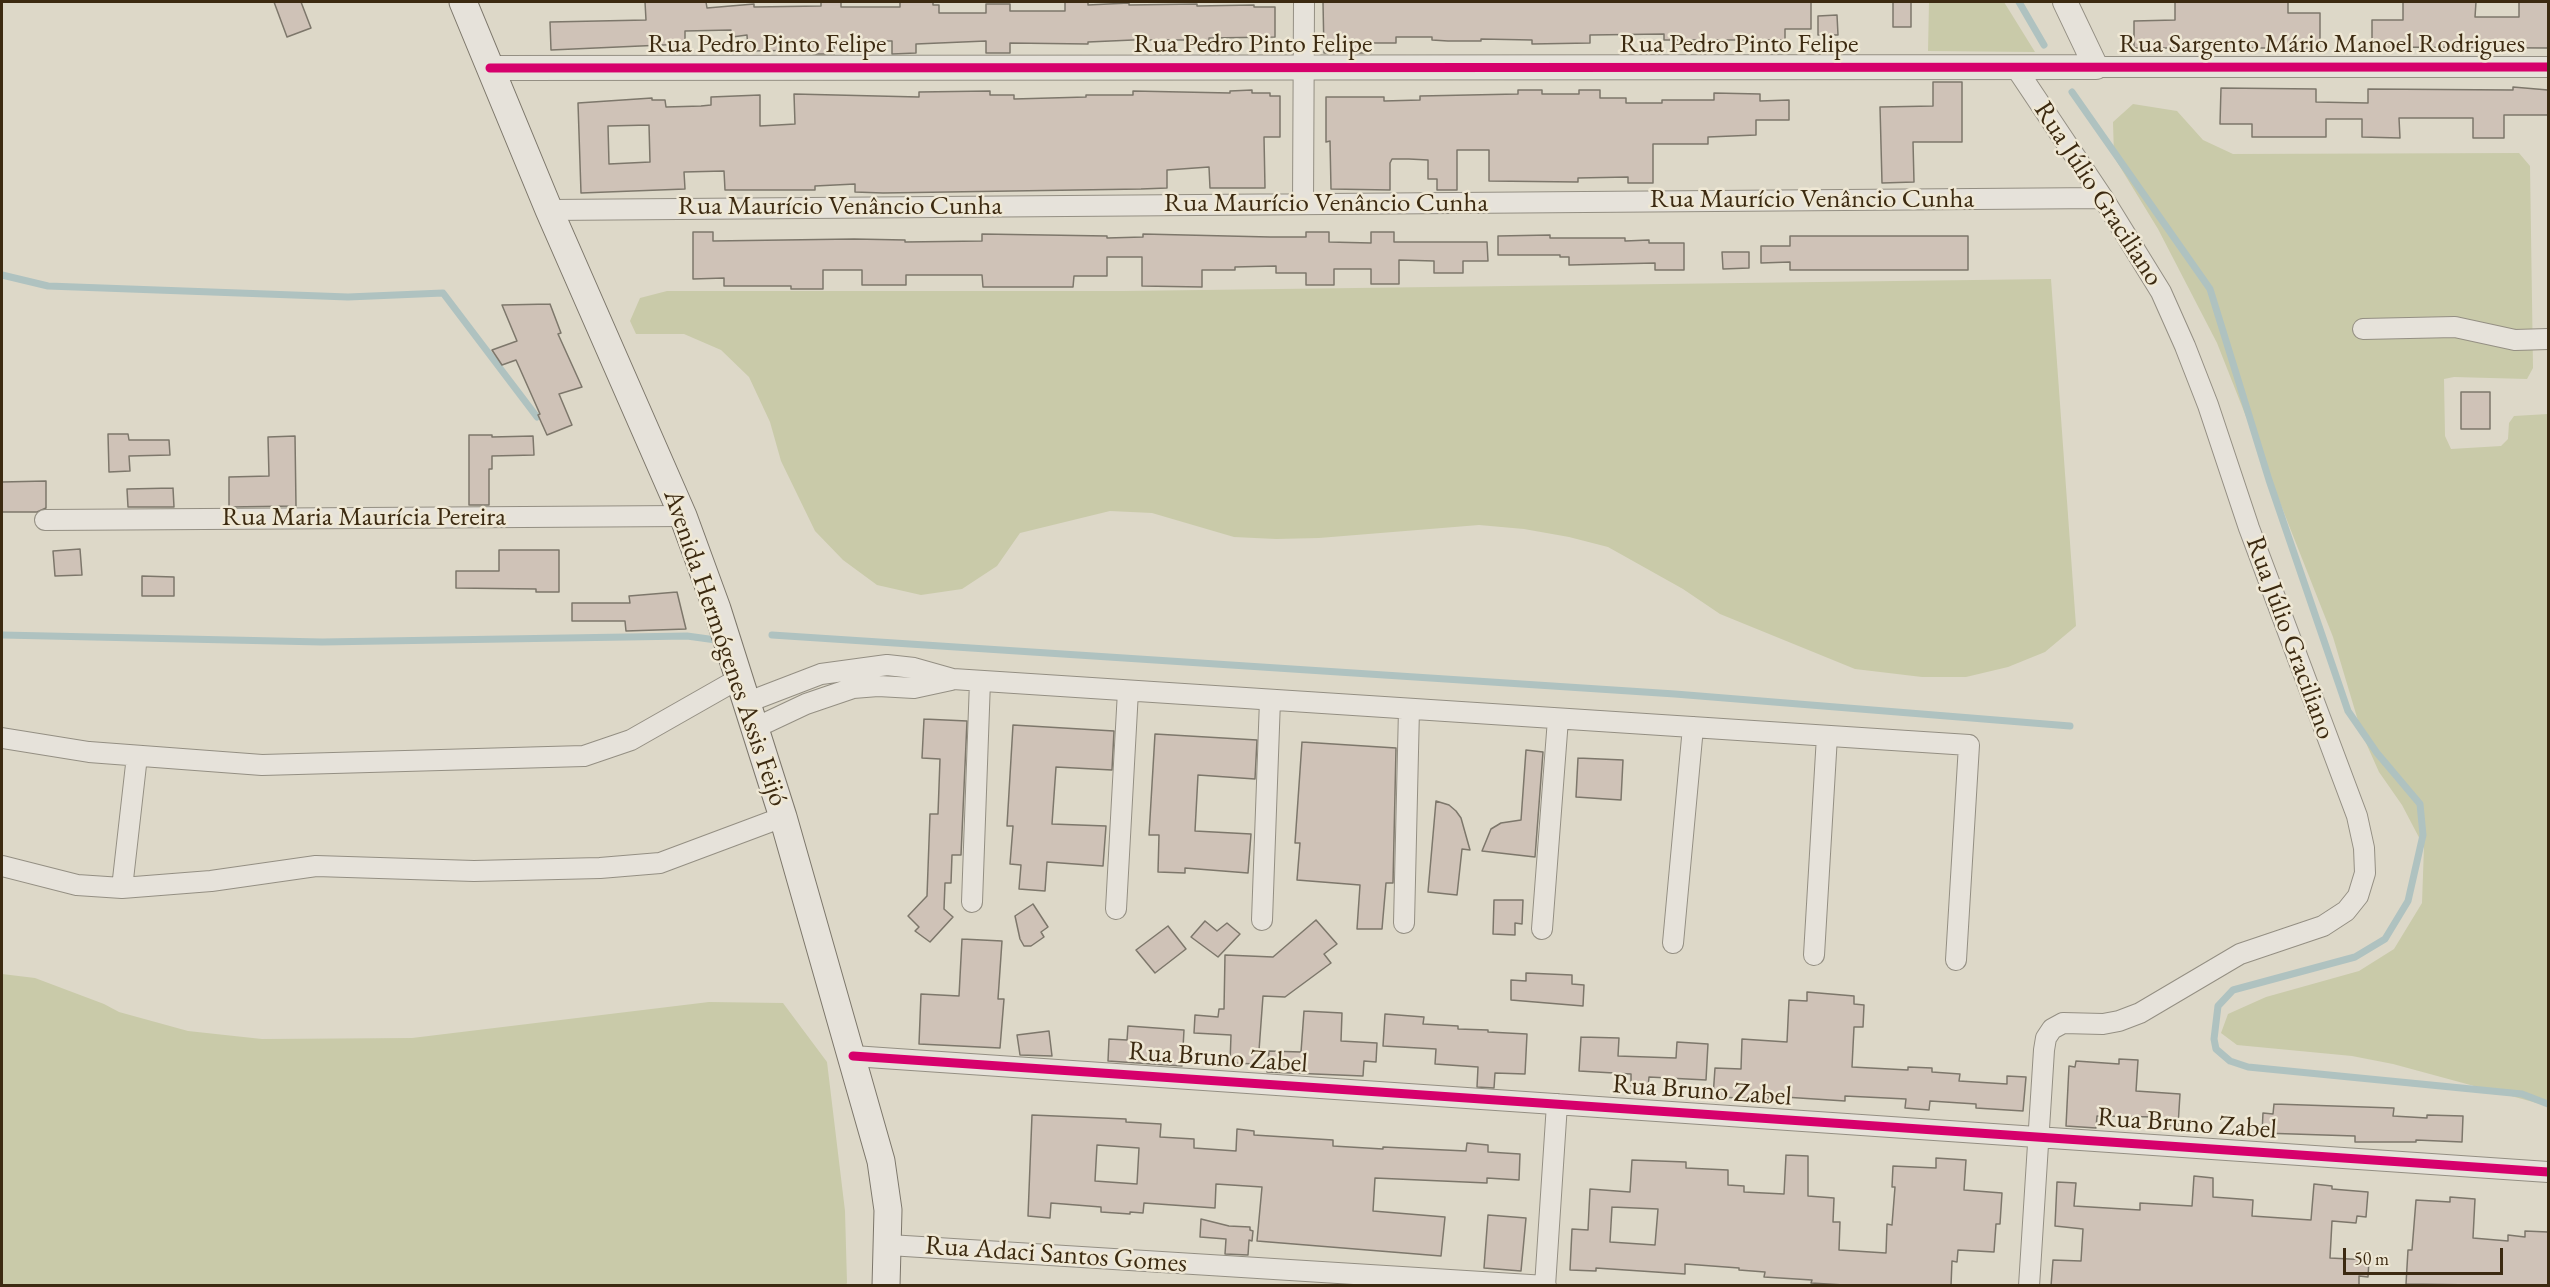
<!DOCTYPE html>
<html>
<head>
<meta charset="utf-8">
<style>
  body { margin:0 }
  #map { position:relative; width:2550px; height:1287px; overflow:hidden; background:#ddd8c8; font-family:"EB Garamond",serif }
  canvas { display:block }
  .frame { position:absolute; inset:0; border:3px solid #3c2a11; pointer-events:none }
  .scale { position:absolute; left:2343px; top:1248px; width:160px; height:27px; box-sizing:border-box; border:3px solid #3c2a11; border-top:0; padding-left:8px; font-size:18px; line-height:21px; white-space:nowrap; color:#3c2a11; -webkit-text-stroke:4px #efe8d5; paint-order:stroke }
</style>
</head>
<body>
<div id="map">
<canvas width="2550" height="1287"></canvas>
<div class="frame"></div>
<div class="scale">50 m</div>
</div>
<script>
const context = document.querySelector('canvas').getContext('2d');
context.lineJoin = 'round';
function paint(path, color) { context.fillStyle = color; context.fill(path, 'evenodd'); }
const shape = rows => new Path2D(rows.map(r => 'M' + r).join(''));
function strokePath(path, color, width, dash) { context.strokeStyle = color; context.lineWidth = width; context.lineCap = dash ? 'butt' : 'round'; context.setLineDash(dash || []); context.stroke(path); }
function drawText(font, color, halo, rows, align = 'center') {
  context.font = font + ' "EB Garamond",serif'; context.lineWidth = 5; context.setLineDash([]); context.textBaseline = 'middle'; context.strokeStyle = halo; context.fillStyle = color; for (const [text, x, y, turn = 0] of rows) {
    context.save(); context.translate(x, y); context.rotate((+turn || 0) * Math.PI / 180); context.textAlign = isNaN(turn) ? turn : align; if (halo) context.strokeText(text, 0, 0); context.fillText(text, 0, 0); context.restore();
  }
}
paint(shape([
  [1929,2,2004,2,2035,52,1928,51],
  [2133,104,2177,111,2203,140,2233,154,2519,153,2530,166,2533,368,2527,379,2454,377,2444,379,2445,436,2451,449,2501,446,2508,439,2509,423,2514,416,2548,414,2548,1106,2393,1064,2352,1056,2237,1045,2221,1033,2228,1014,2266,997,2359,971,2394,949,2422,903,2424,847,2402,805,2379,772,2362,734,2333,637,2217,343,2158,229,2114,157,2113,122],
  [2051,279,2076,626,2045,652,2008,667,1966,677,1922,677,1855,669,1720,614,1683,589,1608,547,1569,537,1524,529,1479,525,1319,538,1276,539,1234,537,1152,513,1110,511,1020,533,997,566,962,589,921,595,877,585,843,560,815,531,781,461,770,422,749,377,721,350,684,334,636,334,630,321,640,298,667,291,1124,291],
  [2,974,35,978,104,1004,119,1012,188,1031,262,1039,412,1038,709,1002,783,1003,827,1062,845,1211,847,1283,845,1286,2,1285]
]), '#c9caa9');
strokePath(shape([
  [2019,2,2044,45],
  [2072,92,2210,289,2269,480,2348,711,2377,753,2420,804,2423,835,2408,901,2385,939,2355,957,2233,990,2218,1006,2214,1039,2216,1049,2230,1061,2248,1067,2522,1094,2548,1104],
  [2,275,48,286,348,297,443,293,537,417],
  [2,635,322,642,687,636,716,640],
  [772,635,1675,694,2070,726]
]), '#afc2c0', 7);
const building = shape([
  [274,2,301,2,311,28,287,37,274,2],
  [645,2,706,2,707,8,754,4,754,7,821,6,821,2,841,2,841,7,900,7,900,2,933,2,933,5,939,5,939,13,986,13,986,4,1010,4,1010,11,1065,11,1065,2,1088,2,1088,5,1129,3,1129,5,1197,4,1197,6,1254,5,1254,7,1275,7,1275,37,1209,38,1209,44,1185,44,1185,40,1133,40,1088,42,1088,44,1010,43,1010,53,986,53,986,41,916,44,916,53,892,54,892,41,834,41,834,54,813,54,813,50,748,51,747,35,732,37,731,30,685,31,685,44,551,50,550,22,646,20,645,2],
  [1323,2,1811,2,1811,29,1785,29,1785,40,1664,40,1664,34,1590,35,1590,43,1532,44,1532,40,1481,39,1481,41,1448,41,1432,40,1432,37,1396,37,1396,43,1371,43,1371,53,1324,53,1323,2],
  [1893,2,1911,2,1911,27,1893,27,1893,2],
  [2175,2,2288,2,2288,13,2320,13,2320,48,2134,48,2134,21,2175,20,2175,2],
  [2403,2,2476,2,2475,17,2519,17,2519,2,2548,2,2548,48,2372,47,2372,20,2403,20,2403,2],
  [1837,15,1838,35,1818,35,1818,16,1837,15],
  [1933,82,1962,82,1962,142,1913,142,1914,182,1882,183,1880,107,1933,106,1933,82],
  [2513,87,2548,90,2548,115,2504,115,2504,138,2473,138,2473,118,2399,118,2400,138,2362,137,2362,119,2326,119,2326,137,2252,137,2252,124,2220,124,2221,88,2316,89,2316,102,2368,103,2368,89,2513,90,2513,87],
  [1252,90,1252,93,1270,93,1270,96,1280,96,1280,137,1264,137,1265,188,1210,188,1209,167,1167,170,1167,188,1141,189,883,193,855,192,855,184,815,186,815,190,725,190,724,171,684,172,685,189,581,193,578,103,652,98,652,100,665,100,666,107,701,106,711,105,711,97,760,95,760,126,795,124,794,94,919,97,919,92,990,91,990,95,1014,95,1014,99,1086,97,1086,95,1133,95,1133,91,1230,93,1230,91,1252,90],
  [649,125,650,162,609,164,608,126,649,125],
  [1518,90,1542,90,1542,94,1579,94,1579,90,1600,90,1600,98,1626,98,1626,103,1662,103,1662,100,1714,100,1714,93,1760,94,1760,101,1789,100,1789,120,1756,120,1756,135,1708,137,1708,144,1653,144,1653,183,1628,183,1628,177,1578,178,1578,182,1489,181,1489,150,1457,150,1457,190,1437,190,1437,179,1428,179,1428,160,1409,159,1392,159,1390,163,1390,190,1331,189,1330,141,1326,142,1326,97,1384,97,1384,101,1420,100,1420,96,1518,94,1518,90],
  [693,232,713,232,713,241,854,239,905,240,905,242,982,241,982,234,1107,236,1107,238,1143,237,1143,234,1270,237,1306,237,1306,232,1329,232,1329,242,1371,243,1371,232,1394,232,1394,242,1487,242,1488,261,1463,261,1463,273,1434,273,1434,261,1399,260,1399,284,1371,284,1371,269,1334,269,1334,285,1306,285,1306,273,1276,273,1276,266,1235,267,1235,270,1202,270,1202,287,1142,286,1142,257,1107,257,1107,276,1074,276,1073,287,983,287,982,275,906,275,906,285,862,285,862,270,823,270,823,289,791,289,791,286,724,286,724,278,693,279,693,232],
  [1550,235,1550,238,1625,238,1625,241,1649,240,1649,243,1684,243,1684,270,1655,270,1655,263,1569,265,1569,257,1560,257,1560,255,1498,255,1498,236,1550,235],
  [1790,236,1968,236,1968,270,1790,270,1790,262,1761,263,1761,246,1790,246,1790,236],
  [1722,252,1749,252,1749,268,1723,269,1722,252],
  [550,304,561,333,558,334,582,387,559,394,572,425,547,435,538,415,540,414,516,360,502,365,492,350,517,341,502,305,550,304],
  [2461,392,2490,392,2490,429,2461,429,2461,392],
  [108,434,128,434,129,440,169,440,170,455,129,456,130,471,109,472,108,434],
  [469,435,492,435,492,437,533,436,534,455,492,456,492,469,489,469,489,505,469,505,469,435],
  [295,436,296,506,229,507,229,477,269,476,268,437,295,436],
  [46,481,46,508,37,512,2,512,2,482,46,481],
  [173,488,174,507,128,507,127,489,173,488],
  [80,549,82,575,55,576,53,551,80,549],
  [499,550,559,550,559,592,536,592,536,589,456,588,456,571,499,571,499,550],
  [142,576,174,577,174,596,142,596,142,576],
  [677,592,686,629,626,631,625,621,572,621,572,603,630,603,629,596,677,592],
  [924,719,967,721,961,855,952,855,951,883,945,883,944,909,953,917,930,942,915,931,919,927,908,916,927,896,930,814,938,814,940,759,922,758,924,719],
  [1013,725,1114,731,1112,770,1056,767,1052,824,1106,826,1103,866,1047,862,1045,891,1019,889,1021,865,1010,864,1013,826,1007,826,1013,725],
  [1155,734,1257,740,1255,779,1198,775,1195,831,1251,834,1248,873,1185,868,1185,873,1158,872,1159,835,1149,835,1155,734],
  [1302,742,1396,748,1393,883,1386,883,1382,929,1357,929,1360,885,1297,880,1300,843,1295,843,1302,742],
  [1526,750,1543,752,1535,857,1482,851,1491,829,1501,823,1521,820,1526,750],
  [1578,758,1623,760,1621,800,1576,797,1578,758],
  [1436,801,1449,805,1456,811,1461,818,1470,850,1462,849,1457,895,1428,892,1436,801],
  [1494,900,1523,900,1522,924,1515,923,1515,935,1493,934,1494,900],
  [1033,904,1048,927,1041,932,1044,937,1031,946,1024,946,1020,939,1015,916,1033,904],
  [1316,920,1337,944,1324,954,1331,963,1285,997,1263,996,1258,1064,1230,1063,1231,1035,1194,1033,1195,1015,1218,1017,1219,1009,1224,1009,1225,955,1273,957,1316,920],
  [1205,921,1217,931,1227,923,1240,934,1218,957,1191,937,1205,921],
  [1168,926,1186,949,1155,973,1136,950,1168,926],
  [962,939,1002,941,998,999,1004,999,1000,1048,919,1044,921,994,959,996,962,939],
  [1526,973,1572,975,1572,984,1584,985,1583,1006,1511,1000,1511,980,1526,981,1526,973],
  [1807,992,1854,996,1854,1004,1864,1005,1863,1027,1854,1027,1852,1067,1908,1070,1908,1067,1932,1068,1932,1072,1960,1074,1959,1081,2007,1084,2007,1076,2026,1077,2023,1111,1976,1108,1976,1104,1930,1101,1929,1110,1905,1108,1906,1099,1845,1096,1845,1101,1769,1096,1769,1099,1713,1097,1715,1068,1741,1069,1742,1039,1787,1042,1789,1000,1807,1001,1807,992],
  [1304,1011,1342,1013,1341,1041,1377,1043,1376,1062,1364,1061,1363,1076,1267,1072,1269,1051,1301,1052,1304,1011],
  [1385,1014,1424,1017,1423,1024,1458,1026,1458,1029,1488,1030,1488,1032,1527,1034,1525,1074,1495,1073,1494,1088,1477,1087,1478,1067,1435,1064,1436,1049,1383,1046,1385,1014],
  [1128,1026,1184,1030,1182,1066,1108,1061,1109,1039,1127,1040,1128,1026],
  [1049,1031,1052,1056,1020,1055,1017,1035,1049,1031],
  [1581,1037,1619,1038,1618,1056,1676,1058,1677,1042,1708,1044,1706,1080,1649,1077,1648,1087,1631,1086,1631,1074,1579,1071,1581,1037],
  [2119,1059,2138,1060,2136,1091,2180,1094,2178,1126,2159,1125,2159,1117,2097,1116,2096,1128,2066,1126,2069,1066,2075,1067,2076,1061,2119,1064,2119,1059],
  [2274,1104,2394,1108,2393,1116,2427,1118,2427,1115,2463,1116,2462,1142,2416,1140,2416,1142,2355,1142,2355,1136,2262,1133,2263,1113,2273,1114,2274,1104],
  [1032,1115,1126,1119,1126,1122,1161,1124,1160,1137,1194,1139,1194,1148,1236,1151,1237,1129,1254,1131,1254,1135,1333,1140,1333,1146,1383,1149,1383,1147,1466,1151,1467,1143,1488,1145,1488,1152,1520,1154,1519,1180,1487,1178,1487,1183,1375,1178,1373,1211,1445,1217,1441,1256,1257,1241,1262,1187,1216,1184,1215,1208,1144,1203,1143,1213,1130,1212,1130,1214,1101,1212,1101,1207,1051,1203,1050,1218,1028,1216,1032,1115],
  [1097,1145,1139,1148,1137,1184,1095,1181,1097,1145],
  [1786,1155,1808,1156,1808,1196,1834,1198,1833,1222,1840,1222,1839,1250,1886,1253,1887,1224,1892,1225,1895,1187,1892,1187,1893,1166,1936,1168,1936,1158,1966,1160,1964,1190,2002,1193,2000,1224,1996,1224,1994,1252,1958,1250,1957,1262,1952,1261,1951,1286,1844,1285,1811,1283,1812,1280,1764,1277,1765,1272,1739,1270,1739,1268,1685,1264,1685,1274,1596,1268,1596,1271,1570,1270,1572,1229,1588,1230,1590,1189,1630,1192,1632,1160,1686,1162,1686,1168,1728,1170,1728,1185,1744,1186,1744,1192,1784,1194,1786,1155],
  [1612,1207,1658,1209,1655,1245,1610,1242,1612,1207],
  [2194,1176,2213,1178,2213,1197,2253,1200,2252,1216,2311,1220,2314,1184,2332,1186,2332,1189,2368,1192,2366,1217,2357,1216,2356,1223,2332,1221,2330,1258,2369,1260,2368,1277,2359,1276,2359,1286,2051,1286,2053,1260,2081,1261,2083,1229,2055,1226,2057,1182,2076,1183,2074,1206,2140,1210,2140,1203,2192,1206,2194,1176],
  [2450,1197,2475,1199,2473,1238,2508,1241,2508,1235,2525,1237,2525,1231,2548,1232,2548,1286,2406,1284,2408,1250,2412,1250,2416,1200,2450,1202,2450,1197],
  [1488,1215,1526,1218,1521,1271,1484,1268,1488,1215],
  [1201,1219,1229,1226,1250,1227,1250,1230,1253,1231,1252,1241,1249,1240,1248,1255,1225,1254,1226,1239,1200,1237,1201,1219]
]);
paint(building, '#cfc2b7');
strokePath(building, '#7d776b', 1.5);
const minor = shape([
  [2096,67,2548,67],
  [2016,68,2103,198,2161,292,2185,346,2208,405,2249,528,2357,816,2364,848,2365,873,2358,896,2346,911,2323,926,2240,954,2140,1013,2119,1021,2103,1024,2063,1023,2052,1029,2046,1038,2044,1050,2029,1286],
  [1303,204,1304,2],
  [549,210,2103,198],
  [2363,329,2455,327,2515,340,2548,339],
  [45,520,683,516],
  [748,702,821,674,887,665,914,668,953,679,1969,745,1956,960],
  [755,728,806,704,853,688,878,686,914,688,951,680],
  [2,738,89,752,262,765,584,756,631,740,740,678],
  [2,866,77,885,122,888,211,881,316,866,474,871,600,868,660,863,783,817],
  [122,888,137,756],
  [972,902,980,681],
  [1116,909,1128,691],
  [1262,920,1270,700],
  [1404,923,1409,709],
  [1542,929,1558,719],
  [1673,943,1693,727],
  [1814,955,1827,736],
  [853,1056,2548,1172],
  [889,1245,1546,1286],
  [1545,1286,1557,1104]
]);
const tertiary = shape([
  [490,68,2096,67,2065,2]
]);
const secondary = shape([
  [463,2,549,210,683,516,717,609,783,817,881,1161,888,1210,886,1286]
]);
strokePath(minor, '#948f83', 22);
strokePath(tertiary, '#948f83', 26);
strokePath(secondary, '#7d776b', 29);
strokePath(minor, '#e6e2da', 20);
strokePath(tertiary, '#e6e2da', 24);
strokePath(secondary, '#e6e2da', 27);
strokePath(shape([
  [490,68,2548,67],
  [853,1056,2548,1172]
]), '#d6006c', 9);
drawText('27px', '#3c2a11', '#efe8d5', [
  ["Rua Pedro Pinto Felipe",767,45],
  ["Rua Pedro Pinto Felipe",1253,45],
  ["Rua Pedro Pinto Felipe",1739,45],
  ["Rua Sargento Mário Manoel Rodrigues",2322,45],
  ["Rua Júlio Graciliano",2098,194,57],
  ["Rua Maurício Venâncio Cunha",1812,200],
  ["Rua Maurício Venâncio Cunha",1326,204],
  ["Rua Maurício Venâncio Cunha",840,207],
  ["Rua Maria Maurícia Pereira",364,518],
  ["Rua Júlio Graciliano",2290,638,70],
  ["Avenida Hermógenes Assis Feijó",725,648,71],
  ["Rua Bruno Zabel",1218,1058,4],
  ["Rua Bruno Zabel",1702,1091,4],
  ["Rua Bruno Zabel",2187,1124,4],
  ["Rua Adaci Santos Gomes",1056,1255,4]
]);
</script>
</body>
</html>
